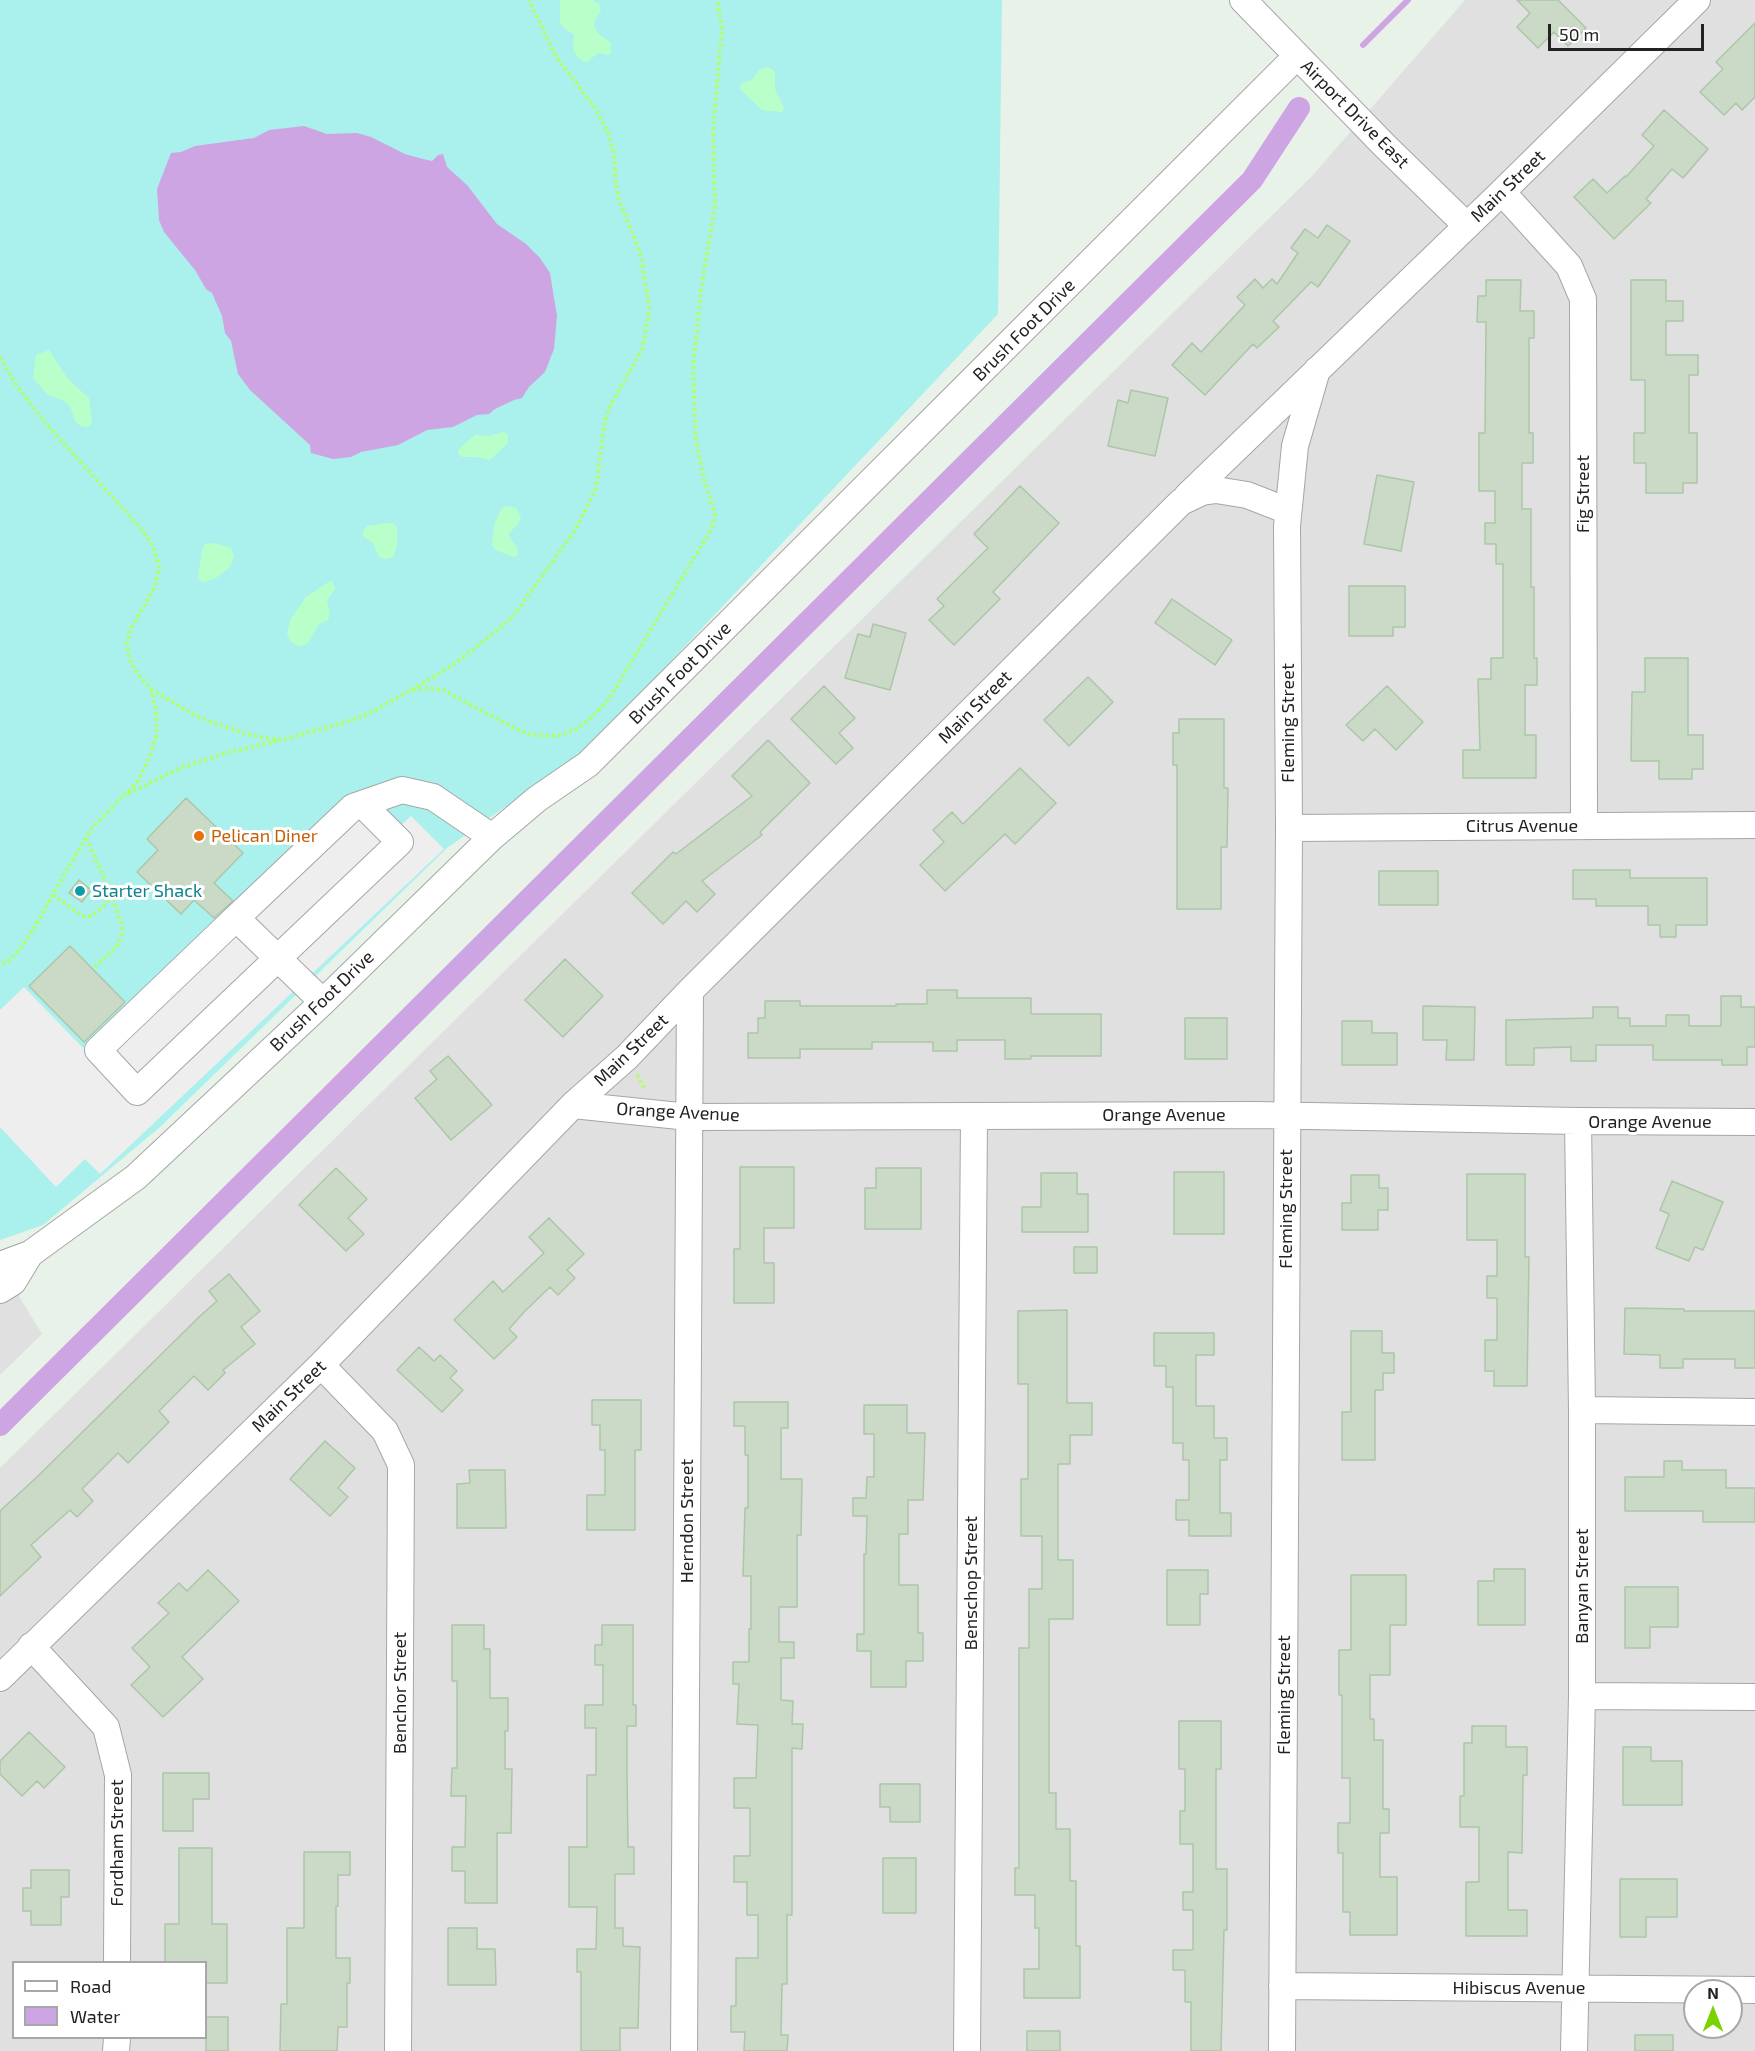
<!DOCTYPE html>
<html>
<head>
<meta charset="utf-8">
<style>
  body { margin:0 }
  #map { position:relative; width:1755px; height:2051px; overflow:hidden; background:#e8f2e9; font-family:"Exo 2",sans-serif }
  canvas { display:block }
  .legend { position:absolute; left:12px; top:1961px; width:195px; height:78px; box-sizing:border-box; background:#fff; border:2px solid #a7a7a7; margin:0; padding:8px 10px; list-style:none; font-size:18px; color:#222 }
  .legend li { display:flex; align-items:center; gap:12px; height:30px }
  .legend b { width:30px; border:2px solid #a7a7a7 }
  .north { position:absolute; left:1683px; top:1979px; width:60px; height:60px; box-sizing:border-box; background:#fff; border:2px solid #a7a7a7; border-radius:50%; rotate:0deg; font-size:16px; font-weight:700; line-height:24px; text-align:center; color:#222 }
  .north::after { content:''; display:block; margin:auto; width:21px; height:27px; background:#78d300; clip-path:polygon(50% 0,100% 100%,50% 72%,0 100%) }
  .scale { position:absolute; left:1548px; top:24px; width:156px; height:27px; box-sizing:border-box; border:3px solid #222; border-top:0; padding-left:8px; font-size:18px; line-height:21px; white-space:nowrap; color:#222; -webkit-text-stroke:4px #fff; paint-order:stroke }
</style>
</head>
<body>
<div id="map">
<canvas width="1755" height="2051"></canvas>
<ul class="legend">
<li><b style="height:8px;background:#fff"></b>Road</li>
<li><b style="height:16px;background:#cea5e3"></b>Water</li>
</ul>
<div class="north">N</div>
<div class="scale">50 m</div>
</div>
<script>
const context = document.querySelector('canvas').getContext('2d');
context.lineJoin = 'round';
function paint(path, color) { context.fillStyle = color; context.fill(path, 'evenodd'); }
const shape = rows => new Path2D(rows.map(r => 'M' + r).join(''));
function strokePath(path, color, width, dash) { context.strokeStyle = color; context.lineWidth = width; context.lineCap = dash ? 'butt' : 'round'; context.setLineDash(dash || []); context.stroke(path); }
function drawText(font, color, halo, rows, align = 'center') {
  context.font = font + ' "Exo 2",sans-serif'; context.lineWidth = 6; context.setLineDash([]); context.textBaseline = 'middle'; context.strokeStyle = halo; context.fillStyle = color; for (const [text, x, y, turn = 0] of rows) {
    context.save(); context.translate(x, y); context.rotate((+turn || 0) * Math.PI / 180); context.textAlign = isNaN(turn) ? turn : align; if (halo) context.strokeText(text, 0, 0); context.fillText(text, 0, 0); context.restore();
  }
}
paint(shape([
  [1465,0,1755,0,1755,2051,0,2051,0,1468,1313,175],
  [14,1962,206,1962,206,2038,14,2038],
  [1695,1991,1731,1991,1731,2027,1695,2027],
  [0,1265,42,1334,0,1375]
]), '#dfe0df');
paint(shape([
  [0,0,1002,0,998,314,591,746,447,848,160,1127,43,1225,0,1240]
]), '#aaf0ec');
paint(shape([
  [560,0,593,0,599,4,601,11,595,19,594,26,598,33,611,43,611,53,608,55,598,53,587,62,582,61,576,55,573,49,574,35,564,28,560,22],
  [767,67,772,69,775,72,775,89,784,108,782,112,762,110,740,89,741,84,752,80,759,70],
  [49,350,68,379,89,398,92,422,90,426,85,427,79,425,75,421,70,406,64,401,47,394,33,378,36,355],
  [503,432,508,435,508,443,490,460,476,457,462,457,459,454,458,450,461,447,475,435,488,436],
  [507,506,516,508,521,517,519,523,509,533,509,536,518,549,517,556,514,557,495,550,492,544,495,522,502,508],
  [387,523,393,523,397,527,397,544,394,557,386,559,379,557,373,543,363,536,363,531,367,526],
  [214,543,231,548,234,557,230,567,216,578,204,582,198,579,202,550,205,544],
  [330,581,332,581,335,589,327,601,330,612,328,620,319,624,307,644,300,646,291,642,287,634,290,620,306,597]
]), '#b9ffc9');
paint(shape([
  [375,801,399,827,411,816,444,849,100,1174,85,1159,56,1187,0,1127,0,1010,24,987,83,1048,306,835]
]), '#eee');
paint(shape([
  [304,126,327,134,357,133,371,137,405,154,423,159,432,161,438,155,443,154,447,167,467,185,497,224,526,244,540,258,550,273,553,292,557,316,554,349,545,372,529,387,522,398,514,400,495,409,489,414,477,415,453,427,427,430,398,445,361,452,351,457,333,459,311,453,310,445,250,390,238,374,231,341,225,333,222,316,212,293,206,289,195,270,164,232,159,220,157,189,171,153,181,152,195,146,254,138,269,130]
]), '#cea5e3');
strokePath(shape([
  [1363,45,1408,0]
]), '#cea5e3', 6);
strokePath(shape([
  [0,1425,1252,180,1299,108]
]), '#cea5e3', 22);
const building = shape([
  [1517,0,1558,0,1586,28,1568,46,1554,32,1538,48,1517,27,1530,13,1517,0],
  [1755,23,1755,97,1742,110,1736,103,1724,115,1700,92,1723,69,1716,62,1755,23],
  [1664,110,1708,149,1683,178,1672,169,1646,199,1651,203,1614,239,1574,197,1593,179,1607,193,1625,176,1626,177,1654,146,1642,135,1664,110],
  [1327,225,1350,241,1318,287,1311,282,1273,321,1279,327,1257,348,1253,344,1205,395,1172,365,1192,343,1201,352,1245,305,1237,297,1255,279,1263,288,1272,279,1277,284,1298,253,1291,248,1305,229,1318,238,1327,225],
  [1486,280,1521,280,1520,311,1534,311,1534,338,1529,338,1529,433,1533,433,1533,463,1522,463,1522,509,1531,509,1531,587,1534,587,1534,658,1537,658,1537,685,1525,685,1525,735,1536,735,1536,778,1463,778,1463,750,1480,750,1478,679,1491,679,1491,658,1503,658,1503,564,1496,564,1496,544,1485,544,1485,523,1495,523,1495,491,1479,491,1479,433,1485,433,1486,322,1477,322,1478,296,1486,296,1486,280],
  [1631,280,1666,280,1666,301,1683,301,1683,321,1666,321,1666,355,1698,355,1698,375,1689,375,1689,433,1697,433,1697,483,1683,483,1683,493,1646,493,1646,463,1634,463,1634,433,1645,433,1645,380,1631,380,1631,280],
  [1131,390,1168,398,1155,456,1108,446,1118,400,1128,403,1131,390],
  [1377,475,1414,482,1401,551,1364,544,1377,475],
  [1020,486,1059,523,993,592,1000,599,954,645,929,620,944,606,937,599,988,548,974,534,1020,486],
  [1349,586,1405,586,1405,627,1393,627,1393,636,1349,636,1349,586],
  [1172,599,1232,640,1215,665,1155,623,1172,599],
  [873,624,906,633,890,690,845,678,858,634,870,637,873,624],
  [1645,658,1688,658,1688,735,1703,735,1703,769,1692,769,1692,779,1659,779,1659,761,1631,761,1632,692,1645,692,1645,658],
  [1088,677,1113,702,1069,746,1044,720,1088,677],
  [824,686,855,718,839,733,853,748,836,764,791,719,824,686],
  [1387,686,1423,722,1396,750,1375,729,1363,741,1346,725,1387,686],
  [1179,719,1224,719,1224,788,1228,788,1227,847,1221,847,1221,909,1177,909,1177,765,1173,765,1173,733,1179,733,1179,719],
  [768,740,810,783,760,832,762,835,702,881,715,894,697,912,686,901,663,924,632,893,673,852,676,854,752,796,732,776,768,740],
  [1020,768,1056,803,1015,844,1005,834,945,891,920,865,944,842,933,830,952,812,963,824,1020,768],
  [186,798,243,853,214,883,233,901,214,918,194,900,181,914,137,872,158,850,147,839,186,798],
  [1573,870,1630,870,1630,878,1707,878,1707,925,1676,925,1676,937,1660,937,1660,925,1648,925,1648,906,1596,906,1596,899,1573,899,1573,870],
  [1379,871,1438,871,1438,905,1379,905,1379,871],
  [79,880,91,890,82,902,69,893,79,880],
  [70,946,125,1002,84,1042,29,986,70,946],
  [565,959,603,996,563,1037,525,1000,565,959],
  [927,990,957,990,957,998,1031,998,1031,1014,1101,1014,1101,1056,1031,1056,1031,1059,1005,1059,1005,1040,957,1040,957,1051,933,1051,933,1042,872,1042,872,1049,800,1049,800,1058,748,1058,748,1033,758,1033,758,1018,765,1018,765,1001,800,1001,800,1006,896,1006,896,1004,927,1004,927,990],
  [1721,996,1741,996,1741,1007,1755,1007,1755,1047,1747,1047,1747,1065,1722,1065,1722,1060,1653,1060,1653,1045,1596,1045,1596,1061,1571,1061,1571,1047,1534,1048,1534,1065,1506,1065,1506,1020,1593,1018,1593,1007,1618,1007,1618,1018,1630,1018,1630,1026,1666,1026,1666,1015,1689,1015,1689,1026,1721,1026,1721,996],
  [1423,1006,1475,1007,1474,1060,1446,1060,1447,1040,1423,1040,1423,1006],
  [1185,1018,1227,1018,1227,1059,1185,1059,1185,1018],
  [1342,1021,1372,1021,1372,1033,1397,1033,1397,1065,1342,1065,1342,1021],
  [448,1056,492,1105,451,1140,415,1098,437,1079,430,1071,448,1056],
  [740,1167,794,1167,794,1228,764,1228,764,1263,774,1263,774,1303,734,1303,734,1249,740,1249,740,1167],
  [336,1168,367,1199,348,1218,364,1234,346,1251,299,1205,336,1168],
  [876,1168,921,1168,921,1229,865,1229,865,1188,876,1188,876,1168],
  [1174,1172,1224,1172,1224,1234,1174,1234,1174,1172],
  [1041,1173,1077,1173,1077,1194,1088,1194,1088,1232,1022,1232,1022,1207,1041,1207,1041,1173],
  [1467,1174,1525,1174,1525,1257,1529,1257,1527,1386,1494,1386,1494,1371,1485,1371,1485,1340,1497,1340,1497,1298,1487,1298,1487,1276,1497,1276,1497,1240,1467,1240,1467,1174],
  [1351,1175,1379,1175,1379,1188,1388,1188,1388,1210,1378,1210,1378,1230,1342,1230,1342,1203,1351,1203,1351,1175],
  [1672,1181,1723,1202,1703,1250,1695,1247,1689,1261,1656,1248,1669,1214,1660,1210,1672,1181],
  [549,1218,584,1254,567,1270,575,1278,558,1295,550,1287,524,1312,509,1329,517,1337,494,1359,454,1320,493,1281,503,1292,544,1253,529,1237,549,1218],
  [1074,1247,1097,1247,1097,1273,1074,1273,1074,1247],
  [229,1274,260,1311,241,1327,255,1344,223,1370,225,1373,208,1390,194,1376,159,1411,169,1422,128,1463,118,1453,82,1489,93,1501,77,1517,70,1510,31,1545,41,1557,0,1596,0,1511,37,1477,200,1316,217,1301,209,1291,229,1274],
  [1625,1308,1684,1309,1684,1311,1755,1311,1755,1368,1735,1368,1735,1359,1683,1359,1683,1368,1660,1368,1660,1355,1624,1354,1625,1308],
  [1067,1310,1067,1403,1092,1403,1092,1435,1070,1435,1070,1464,1058,1464,1058,1560,1073,1560,1073,1619,1049,1619,1049,1793,1056,1793,1056,1829,1070,1829,1070,1881,1076,1881,1076,1946,1080,1946,1080,1998,1024,1998,1024,1969,1039,1969,1039,1928,1035,1928,1035,1895,1015,1895,1015,1868,1019,1868,1019,1648,1029,1648,1029,1589,1042,1589,1042,1536,1021,1536,1021,1479,1028,1479,1028,1384,1018,1384,1018,1311,1067,1310],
  [1351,1331,1382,1331,1382,1353,1394,1353,1394,1373,1383,1373,1383,1390,1375,1390,1375,1460,1342,1460,1342,1412,1351,1412,1351,1331],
  [1154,1333,1214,1333,1214,1355,1196,1355,1196,1406,1214,1406,1214,1438,1227,1438,1227,1460,1220,1460,1220,1513,1231,1513,1231,1536,1189,1536,1189,1520,1176,1520,1176,1500,1189,1500,1189,1460,1183,1460,1183,1443,1173,1443,1173,1387,1166,1387,1166,1366,1154,1366,1154,1333],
  [419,1347,434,1361,440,1355,457,1371,450,1378,463,1390,442,1412,397,1370,419,1347],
  [592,1400,641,1400,641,1450,635,1450,635,1530,587,1530,587,1495,605,1495,605,1450,600,1450,600,1425,592,1425,592,1400],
  [734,1402,788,1402,788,1428,781,1428,781,1479,802,1479,801,1535,797,1535,797,1607,779,1607,779,1642,794,1642,794,1658,781,1658,781,1700,793,1701,792,1724,803,1724,802,1749,792,1748,792,1915,787,1915,787,1984,782,1984,781,2035,788,2035,787,2051,744,2051,745,2032,731,2032,731,2006,736,2006,736,1958,758,1958,758,1915,747,1915,747,1882,734,1882,734,1856,750,1856,750,1808,734,1808,734,1778,756,1778,758,1725,737,1724,739,1684,733,1684,733,1662,749,1662,749,1629,751,1629,751,1576,743,1576,745,1508,748,1508,748,1455,745,1455,745,1426,734,1426,734,1402],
  [864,1405,907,1405,907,1433,925,1433,923,1500,908,1500,908,1534,899,1534,899,1585,918,1585,918,1633,923,1633,923,1661,906,1661,906,1687,871,1687,871,1651,857,1651,857,1634,864,1634,864,1554,866,1554,867,1516,853,1516,853,1498,866,1498,867,1477,874,1477,874,1434,864,1434,864,1405],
  [325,1441,355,1468,338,1488,348,1497,330,1516,290,1479,325,1441],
  [1664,1461,1682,1461,1682,1470,1726,1470,1726,1488,1755,1488,1755,1522,1703,1522,1703,1511,1625,1511,1625,1477,1664,1477,1664,1461],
  [469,1470,505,1470,506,1528,457,1528,457,1484,470,1483,469,1470],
  [1494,1569,1525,1569,1525,1625,1478,1625,1478,1581,1494,1581,1494,1569],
  [208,1570,239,1601,182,1657,203,1679,163,1717,131,1685,150,1667,132,1648,169,1613,158,1603,179,1583,187,1591,208,1570],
  [1167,1570,1208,1570,1208,1594,1200,1594,1200,1625,1167,1625,1167,1570],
  [1351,1575,1406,1575,1406,1625,1390,1625,1390,1675,1370,1675,1370,1719,1374,1719,1374,1740,1383,1740,1383,1809,1389,1809,1389,1833,1380,1833,1380,1877,1397,1877,1397,1935,1350,1935,1350,1912,1343,1912,1343,1853,1338,1853,1338,1823,1350,1823,1350,1778,1342,1778,1342,1695,1339,1695,1339,1650,1351,1650,1351,1575],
  [1625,1587,1678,1587,1678,1627,1650,1627,1650,1648,1625,1648,1625,1587],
  [452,1625,484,1625,484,1649,490,1649,490,1698,508,1698,508,1731,505,1731,505,1769,512,1769,511,1833,497,1833,497,1903,465,1903,465,1871,452,1871,452,1847,465,1847,466,1796,451,1796,452,1768,457,1768,457,1681,452,1681,452,1625],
  [602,1625,633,1625,633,1705,636,1705,636,1726,627,1726,627,1775,628,1847,634,1847,634,1874,615,1874,615,1928,623,1928,623,1946,640,1947,638,2028,620,2028,620,2051,581,2051,581,1972,577,1972,577,1949,596,1949,597,1907,569,1907,569,1847,587,1847,587,1775,596,1775,596,1728,585,1728,585,1705,603,1705,603,1665,595,1665,595,1645,602,1645,602,1625],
  [1179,1721,1221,1721,1221,1769,1216,1769,1216,1869,1227,1869,1227,1930,1224,1930,1221,2051,1191,2051,1191,2002,1185,2002,1185,1970,1173,1970,1173,1950,1193,1950,1193,1910,1183,1910,1183,1892,1193,1892,1193,1844,1180,1844,1180,1811,1185,1811,1185,1769,1179,1769,1179,1721],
  [1472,1726,1506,1726,1506,1747,1527,1747,1527,1775,1523,1775,1522,1853,1508,1852,1508,1910,1527,1910,1527,1936,1466,1936,1466,1882,1479,1882,1479,1827,1460,1827,1460,1796,1464,1796,1464,1743,1472,1743,1472,1726],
  [29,1732,65,1767,44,1788,37,1781,22,1796,0,1774,0,1761,29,1732],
  [1623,1747,1651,1747,1651,1761,1682,1761,1682,1805,1623,1805,1623,1747],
  [163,1773,209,1773,209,1799,193,1799,193,1831,163,1831,163,1773],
  [880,1784,920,1784,920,1822,890,1822,890,1807,880,1807,880,1784],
  [179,1848,212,1848,212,1924,227,1924,227,1983,206,1983,206,1962,165,1962,165,1924,179,1924,179,1848],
  [304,1852,350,1852,350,1875,338,1875,338,1906,336,1906,336,1958,350,1958,350,1983,347,1983,347,2027,338,2027,337,2051,280,2051,281,2004,287,2004,287,1928,304,1928,304,1852],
  [883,1858,916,1858,916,1913,883,1913,883,1858],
  [31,1870,69,1870,69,1897,61,1897,61,1925,31,1925,31,1911,23,1911,23,1888,31,1888,31,1870],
  [1620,1879,1677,1879,1677,1917,1646,1917,1646,1937,1620,1937,1620,1879],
  [448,1928,477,1928,477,1949,495,1949,496,1985,448,1985,448,1928],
  [206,2017,228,2017,228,2051,206,2051,206,2017],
  [1027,2031,1060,2031,1060,2051,1027,2051,1027,2031],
  [1635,2035,1673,2035,1673,2051,1635,2051,1635,2035]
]);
paint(building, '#cadac7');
strokePath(building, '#acc6a8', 1.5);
const minor = shape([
  [1243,0,1385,146,1467,226],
  [1502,192,1569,266,1583,299,1584,826],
  [1187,496,1502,192,1697,0],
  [1289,828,1755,825],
  [236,918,98,1050,137,1092,400,842,362,804],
  [323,1002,236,918,353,807,402,790,433,797,492,837],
  [573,1105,689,1117,1256,1115,1578,1121,1755,1122],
  [0,1265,30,1254,136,1177,323,1002,492,837,537,799,588,764,1297,56],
  [0,1290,13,1282,30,1254],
  [321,1365,385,1431,401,1465,398,2051],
  [1582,1410,1755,1412],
  [31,1646,106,1727,118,1775,117,1962],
  [0,1678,321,1365,573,1105,627,1057,690,991,1181,502,1202,492,1216,490,1247,495,1288,511],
  [1582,1696,1755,1697],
  [1282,1986,1755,1990],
  [116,2051,117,2038],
  [684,2051,690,991],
  [967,2051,974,1116],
  [1282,2051,1289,828,1287,526,1295,446,1317,370],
  [1574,2051,1582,1696,1582,1410,1578,1121]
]);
strokePath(minor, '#a6a6a6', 28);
strokePath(shape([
  [0,357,16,385,47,425,143,531,153,546,159,567,155,587,130,630,127,644,129,658,137,673,151,689,157,715,156,737,149,758,138,781,92,828,65,873,33,930,20,949,7,962,0,964],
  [151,689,189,712,205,720,247,734,265,738,282,740,356,719,376,710,435,676,457,662,500,628,514,615,576,529,596,488,604,426,609,408,642,349,649,312,648,299,640,252,619,200,616,185,614,154,609,135,596,109,556,57,529,0],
  [413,690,428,688,443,690,516,729,531,735,558,736,576,729,591,718,609,699,712,528,715,514,702,472,696,440,693,369,701,289,715,206,713,132,722,28,717,0],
  [128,794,180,768,226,753,278,741],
  [86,838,112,895,122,927,122,935,117,946,93,969],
  [53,895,83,916,91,916,104,906,111,895],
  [637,1075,645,1089]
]), '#b1ff6c', 4, [3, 3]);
strokePath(minor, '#fff', 26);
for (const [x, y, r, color] of [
  [199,836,6,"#e8710a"],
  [80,891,6,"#0f9aa8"]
]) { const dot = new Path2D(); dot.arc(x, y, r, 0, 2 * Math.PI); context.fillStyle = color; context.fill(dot); strokePath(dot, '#fff', 2); }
drawText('18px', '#222', '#fff', [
  ["Airport Drive East",1355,114,45],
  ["Main Street",1508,186,-44],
  ["Brush Foot Drive",1024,330,-45],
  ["Fig Street",1583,494,-90],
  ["Brush Foot Drive",680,673,-45],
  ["Main Street",975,707,-45],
  ["Fleming Street",1288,723,-90],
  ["Citrus Avenue",1522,826],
  ["Brush Foot Drive",322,1001,-44],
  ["Main Street",631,1050,-44],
  ["Orange Avenue",678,1112,3],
  ["Orange Avenue",1164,1115],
  ["Orange Avenue",1650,1122],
  ["Fleming Street",1286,1209,-90],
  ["Main Street",289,1396,-44],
  ["Herndon Street",687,1521,-90],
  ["Benschop Street",971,1583,-90],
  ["Banyan Street",1582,1586,-90],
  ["Benchor Street",400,1693,-90],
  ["Fleming Street",1284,1695,-90],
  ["Fordham Street",117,1843,-90],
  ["Hibiscus Avenue",1519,1988]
]);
drawText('18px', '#c56008', '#fff', [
  ["Pelican Diner",211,836]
], 'left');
drawText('18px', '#0d838f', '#fff', [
  ["Starter Shack",92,891]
], 'left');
</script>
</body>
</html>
